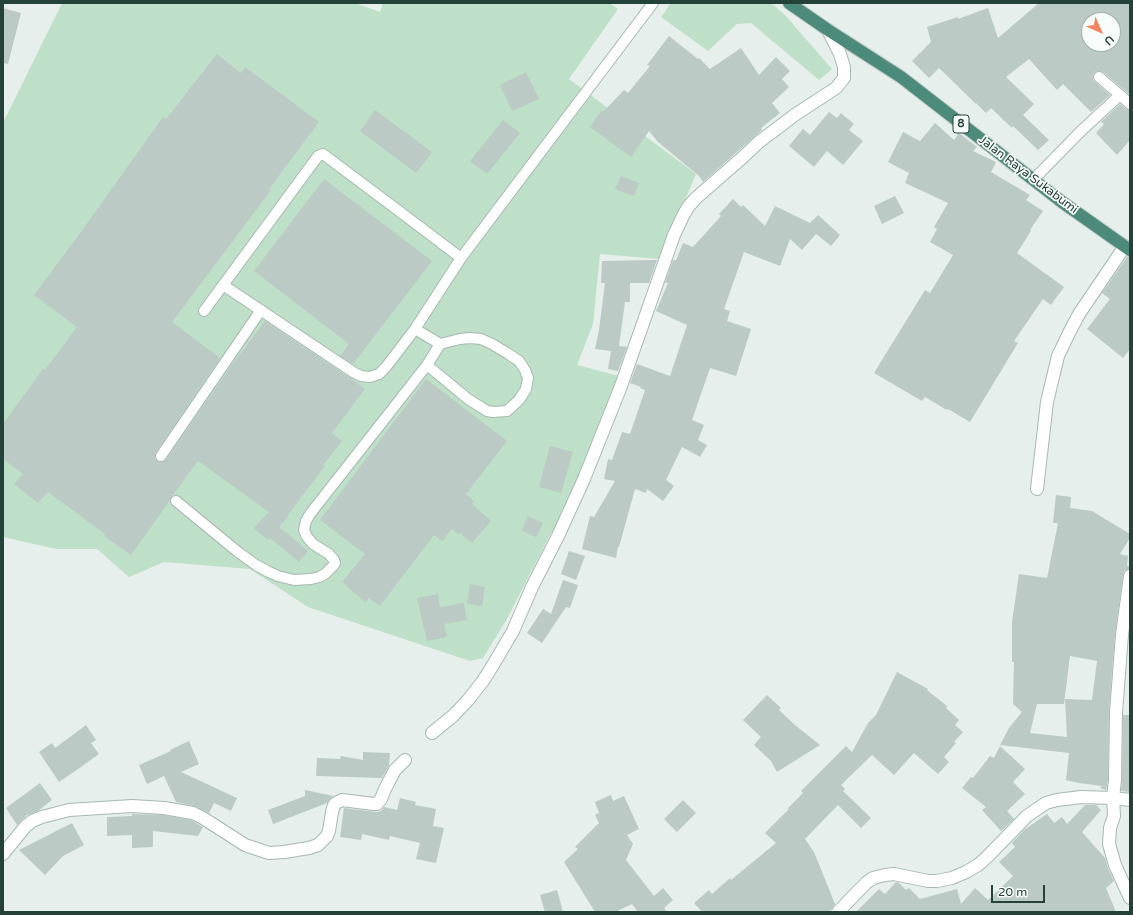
<!DOCTYPE html>
<html>
<head>
<meta charset="utf-8">
<style>
  body { margin:0 }
  #map { position:relative; width:1133px; height:915px; overflow:hidden; background:#e6efeb; font-family:"Varela Round",sans-serif }
  canvas { display:block }
  .frame { position:absolute; inset:0; border:4px solid #24423a; pointer-events:none }
  .north { position:absolute; left:1081px; top:12px; width:40px; height:40px; box-sizing:border-box; background:#f7fbf9; border:1px solid #a3b1ad; border-radius:50%; rotate:135deg; font-size:11px; font-weight:700; line-height:16px; text-align:center; color:#24423a }
  .north::after { content:''; display:block; margin:auto; width:14px; height:18px; background:#f4845f; clip-path:polygon(50% 0,100% 100%,50% 72%,0 100%) }
  .scale { position:absolute; left:991px; top:885px; width:54px; height:18px; box-sizing:border-box; border:2px solid #24423a; border-top:0; padding-left:5px; font-size:12px; line-height:14px; white-space:nowrap; color:#24423a; -webkit-text-stroke:3px #f7fbf9; paint-order:stroke }
</style>
</head>
<body>
<div id="map">
<canvas width="1133" height="915"></canvas>
<div class="frame"></div>
<div class="north">U</div>
<div class="scale">20 m</div>
</div>
<script>
const context = document.querySelector('canvas').getContext('2d');
context.lineJoin = 'round';
function paint(path, color) { context.fillStyle = color; context.fill(path, 'evenodd'); }
const shape = rows => new Path2D(rows.map(r => 'M' + r).join(''));
function strokePath(path, color, width, dash) { context.strokeStyle = color; context.lineWidth = width; context.lineCap = dash ? 'butt' : 'round'; context.setLineDash(dash || []); context.stroke(path); }
function drawText(font, color, halo, rows, align = 'center') {
  context.font = font + ' "Varela Round",sans-serif'; context.lineWidth = 3.5; context.setLineDash([]); context.textBaseline = 'middle'; context.strokeStyle = halo; context.fillStyle = color; for (const [text, x, y, turn = 0] of rows) {
    context.save(); context.translate(x, y); context.rotate((+turn || 0) * Math.PI / 180); context.textAlign = isNaN(turn) ? turn : align; if (halo) context.strokeText(text, 0, 0); context.fillText(text, 0, 0); context.restore();
  }
}
paint(shape([
  [62,3,355,3,380,12,383,3,609,3,618,9,569,79,696,174,660,259,600,254,593,324,577,365,619,376,576,510,551,533,507,619,483,658,470,661,308,607,250,569,164,562,129,577,97,549,56,549,3,537,3,123],
  [671,3,771,3,785,15,832,69,819,80,751,23,737,24,708,51,661,17]
]), '#bfe0c8');
paint(shape([
  [1039,3,1130,3,1130,95,1103,72,1100,71,1096,71,1093,75,1093,80,1110,95,1091,112,1063,84,1057,90,1029,59,1006,77,1034,104,1023,115,1049,140,1038,150,1013,126,1012,128,991,108,986,113,976,103,976,104,939,68,929,78,912,61,931,42,927,27,958,17,958,19,988,8,998,38],
  [1089,20,1113,20,1113,44,1089,44],
  [3,8,21,13,8,64,3,63],
  [669,36,698,59,699,58,710,69,741,48,759,75,776,57,790,71,782,79,789,87,772,103,780,113,761,128,762,130,703,182,699,176,658,142,649,131,631,157,590,127,601,111,603,112,624,90,628,93,650,66,647,65],
  [217,54,241,73,245,67,319,122,269,189,271,190,172,322,220,358,156,452,155,456,155,459,160,462,163,462,166,460,231,366,265,321,350,378,365,389,332,433,342,441,323,465,325,466,287,516,288,517,279,527,308,551,299,562,270,538,268,540,254,528,269,512,198,461,173,495,171,497,170,500,131,555,104,536,105,534,48,492,38,503,14,484,23,474,3,459,3,424,43,369,45,370,77,327,34,295,81,232,163,117,166,119],
  [526,72,539,99,512,111,500,85],
  [1120,104,1126,109,1130,110,1130,140,1117,155,1096,133,1104,124,1101,122],
  [375,110,432,152,416,173,360,131],
  [829,112,837,118,841,113,854,124,849,130,863,141,843,165,827,151,814,167,789,146,803,129,810,135],
  [503,120,520,133,487,174,470,161],
  [935,123,954,140,959,133,977,147,973,151,996,162,991,172,1030,195,1026,200,1043,211,1030,230,1031,231,1017,253,1064,287,1051,305,1043,299,1014,341,1018,343,970,422,948,409,947,410,925,397,922,401,874,373,925,290,930,293,953,255,930,242,937,229,934,227,948,203,905,183,909,173,888,162,903,132,920,141],
  [621,176,639,183,634,196,615,189],
  [324,179,432,261,353,364,340,356,349,344,254,271],
  [895,196,904,213,882,224,874,206],
  [733,199,741,207,743,205,765,226,775,206,810,223,818,215,840,235,831,246,816,234,802,250,790,239,780,266,744,252,724,309,730,311,727,321,751,329,736,376,710,368,692,420,704,425,698,440,707,445,700,457,682,447,666,480,674,486,663,501,647,489,646,493,635,489,619,547,618,547,616,558,582,549,590,516,594,517,615,481,604,479,608,459,612,460,622,432,630,434,645,390,640,388,641,387,630,383,637,364,670,376,687,325,656,311,668,283,665,283,673,260,676,260,683,243,693,247,721,216,719,214],
  [1127,257,1130,257,1130,349,1123,358,1087,329,1110,299,1102,293],
  [657,260,649,283,630,283,630,302,625,302,619,346,627,347,618,371,608,369,611,351,595,349,599,330,605,283,601,283,602,261],
  [426,379,507,441,466,494,474,501,472,504,491,521,472,543,460,533,459,535,452,529,442,541,434,535,380,606,369,598,365,602,342,582,365,554,320,520],
  [550,446,573,452,561,493,539,487],
  [1056,495,1071,497,1070,508,1092,511,1130,534,1130,538,1120,554,1128,556,1127,566,1130,566,1130,569,1124,571,1123,575,1115,634,1109,711,1108,780,1106,790,1100,788,1102,786,1079,783,1066,780,1069,753,1000,745,1009,728,1022,712,1013,704,1014,662,1012,662,1012,622,1019,574,1047,578,1058,523,1053,523],
  [1070,656,1097,661,1092,700,1065,699,1067,737,1030,733,1037,704,1064,704],
  [528,516,543,523,536,537,522,531],
  [569,551,585,556,576,580,561,574],
  [563,580,578,585,570,608,566,607,542,643,527,633,543,609,551,614],
  [470,584,485,587,482,606,467,604],
  [438,594,440,607,464,603,467,620,444,624,447,637,427,641,417,598],
  [897,672,928,689,927,690,947,706,946,708,959,720,955,725,963,732,954,742,956,743,944,757,949,762,938,774,914,753,894,775,872,755,841,785,845,789,843,791,871,818,861,828,838,805,805,839,814,852,835,904,831,910,826,912,702,912,694,903,709,890,712,894,730,878,731,880,776,843,765,833,789,809,788,808,803,793,801,791,846,746,852,752,868,723,876,715],
  [767,695,781,708,779,710,795,725,820,745,777,772,771,761,754,745,761,737,743,720],
  [1123,715,1130,715,1130,792,1121,791,1122,780],
  [86,725,96,740,91,743,99,754,81,767,59,782,39,752,52,743,55,748],
  [189,741,199,764,181,772,237,798,231,811,214,803,209,813,194,806,176,802,164,776,147,784,139,765,171,751,170,750],
  [1000,746,1025,769,1013,782,1025,794,1007,811,1014,819,1001,831,982,810,986,807,962,788,971,777,973,778,990,756,994,758],
  [363,752,390,753,389,766,382,778,316,776,317,758,340,759,341,756,363,760],
  [40,783,52,800,38,811,27,815,17,825,6,808],
  [305,790,333,796,329,800,327,803,273,824,268,810,305,796],
  [611,795,613,801,624,796,639,829,627,835,633,844,626,860,654,896,663,888,673,900,664,908,667,912,636,912,637,911,632,904,615,912,595,912,564,862,578,849,575,847,599,823,595,815,599,813,595,802],
  [400,798,416,802,415,805,436,809,433,826,444,828,436,863,416,859,420,843,390,836,389,840,362,834,361,840,340,837,344,808,377,812,381,811,384,807,397,810],
  [683,800,696,813,677,832,664,819],
  [1085,805,1096,805,1101,810,1082,832,1105,858,1108,868,1114,881,1106,888,1116,912,856,912,879,889,885,894,896,882,899,883,906,890,909,888,920,899,957,889,961,904,975,888,988,900,1013,876,999,862,1015,847,1012,843,1024,830,1047,814,1054,823,1062,817,1067,824],
  [132,814,163,815,191,820,203,827,198,836,153,831,153,847,132,848,132,835,107,836,107,817,132,816],
  [72,823,84,845,63,856,45,875,19,850],
  [557,890,563,912,545,912,540,895]
]), '#bbcac4');
const service = shape([
  [1120,95,1130,104],
  [1033,180,1081,131,1120,95,1099,77],
  [223,285,353,372,361,376,370,377,379,374,386,367,415,329,461,258,653,3],
  [204,311,318,156,323,154,399,211,461,258],
  [427,365,468,399,487,411,493,412,507,411,519,400,526,389,528,378,525,370,519,361,507,353,492,344,481,339,470,338,460,339,440,344],
  [161,456,261,310],
  [176,501,238,552,256,565,269,572,278,576,294,580,311,579,319,577,325,574,333,566,335,563,334,560,329,554,313,544,307,537,304,530,306,521,310,514,427,365,440,344,415,329]
]);
const minor = shape([
  [1037,489,1047,402,1058,356,1069,333,1079,314,1125,246],
  [1130,576,1122,635,1116,712,1115,780,1113,798,1114,816,1110,828,1109,844,1115,865,1130,898],
  [432,733,454,715,468,700,483,681,493,665,513,631,532,587,558,536,584,479,621,386,674,235,683,216,688,207,696,198,742,158,759,142,796,114,836,88,844,78,844,67,840,54,828,30],
  [3,854,25,827,32,821,42,817,69,810,132,806,164,808,193,813,203,818,245,845,269,853,284,852,309,848,318,845,327,836,329,831,332,812,334,805,336,803,342,800,374,804,377,804,381,799,385,789,395,770,405,760],
  [838,912,866,883,873,878,885,875,894,874,928,881,937,881,952,878,966,872,978,865,987,857,1027,816,1046,803,1057,800,1081,797,1113,798,1130,800]
]);
const trunk = shape([
  [789,3,828,30,901,77,1062,202,1130,250]
]);
strokePath(service, '#a8b8b2', 12);
strokePath(minor, '#a8b8b2', 14);
strokePath(trunk, '#c2cac8', 14);
strokePath(service, '#fff', 10);
strokePath(minor, '#fff', 12);
strokePath(trunk, '#4c8a7c', 12);
for (const [x, y, w] of [
  [961,124,16]
]) { const box = new Path2D(); box.roundRect(x - w / 2, y - 9, w, 18, 3); context.fillStyle = '#f7fbf9'; context.fill(box); strokePath(box, '#24423a', 1); }
drawText('bold 11px', '#24423a', null, [
  ["8",961,124]
]);
drawText('12px', '#24423a', '#f7fbf9', [
  ["Jalan Raya Sukabumi",1028,175,37]
]);
</script>
</body>
</html>
